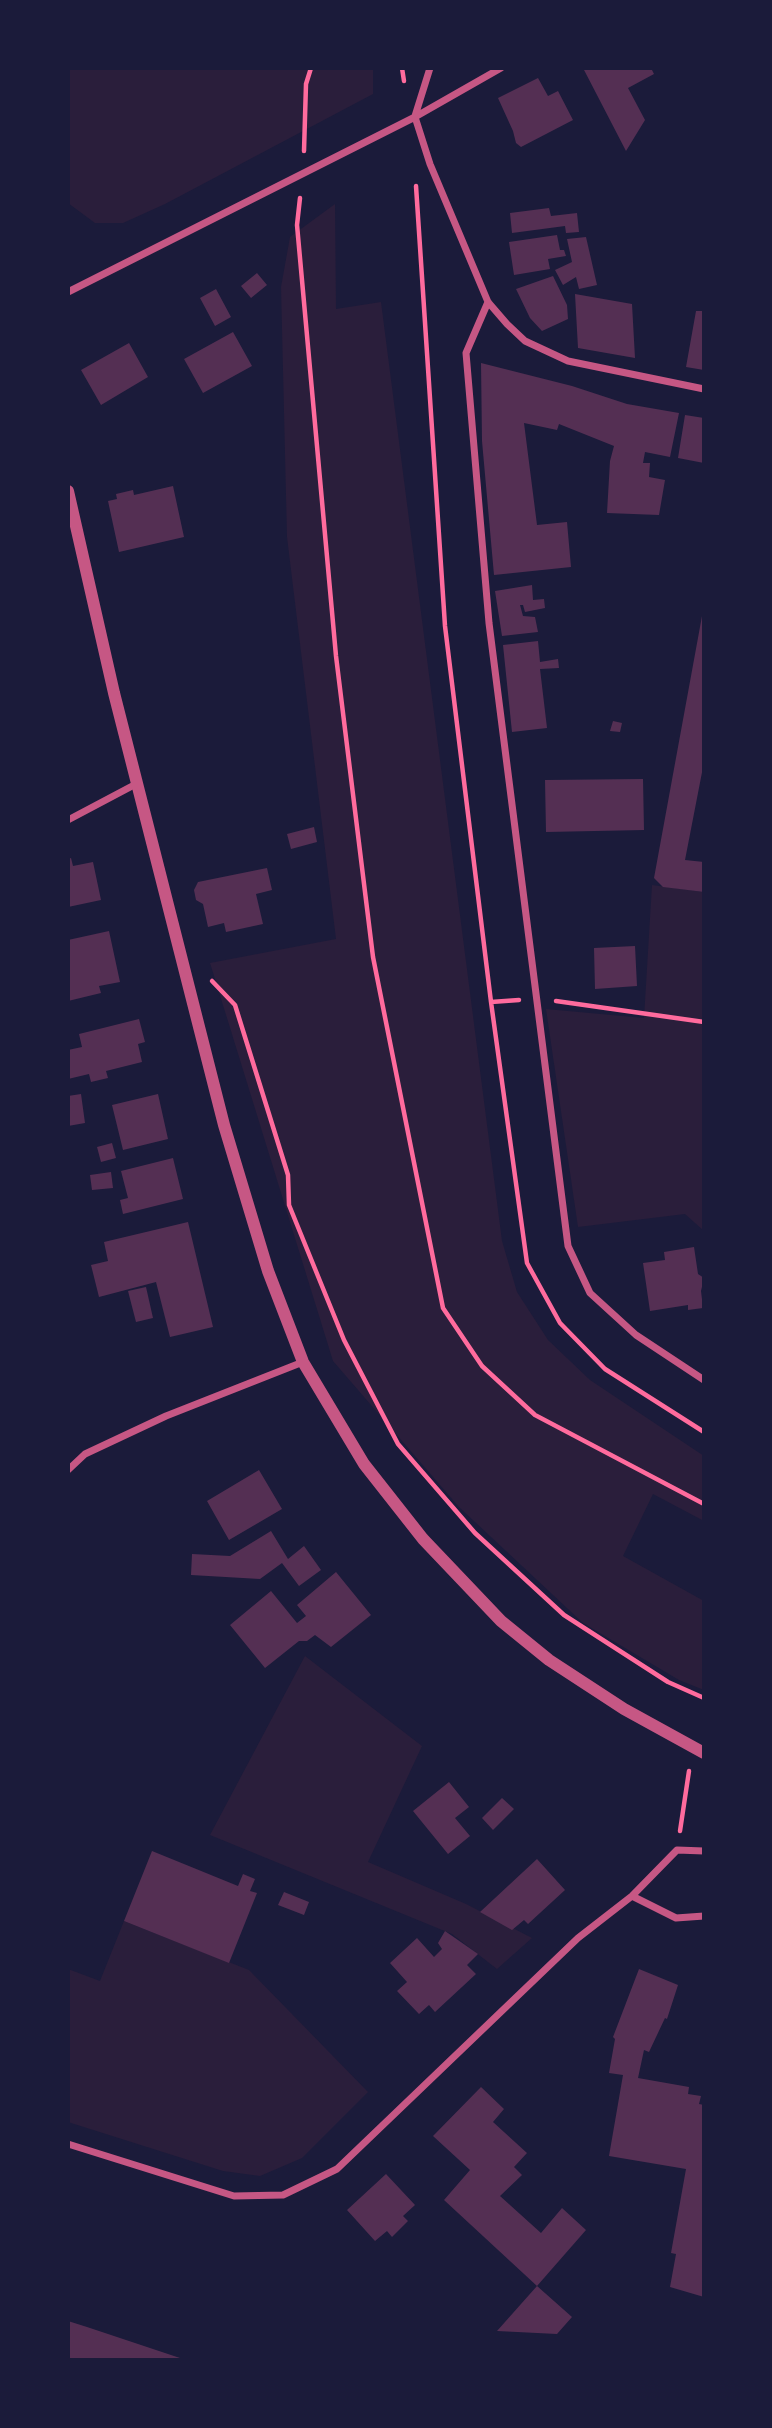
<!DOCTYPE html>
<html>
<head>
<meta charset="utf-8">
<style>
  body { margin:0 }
  #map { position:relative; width:772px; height:2428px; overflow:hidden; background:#1b1b3a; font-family:"DM Sans",sans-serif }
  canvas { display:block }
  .frame { position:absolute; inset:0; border:70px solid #1b1b3a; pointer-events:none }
</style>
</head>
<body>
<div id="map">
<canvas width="772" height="2428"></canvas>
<div class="frame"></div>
</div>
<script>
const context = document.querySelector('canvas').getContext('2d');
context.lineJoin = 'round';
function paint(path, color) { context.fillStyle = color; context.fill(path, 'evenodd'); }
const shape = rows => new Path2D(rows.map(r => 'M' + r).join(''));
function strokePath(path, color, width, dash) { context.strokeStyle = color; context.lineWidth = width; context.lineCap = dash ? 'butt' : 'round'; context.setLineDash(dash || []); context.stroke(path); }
paint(shape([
  [68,68,373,68,373,94,165,204,123,223,95,223,68,203],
  [335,204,336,309,381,302,502,1241,517,1292,548,1340,590,1380,704,1456,704,1521,653,1494,623,1556,704,1601,704,1690,679,1680,583,1623,459,1507,333,1361,210,963,336,939,287,537,281,287,290,237],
  [652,885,704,892,704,1231,685,1214,578,1227,546,1009,644,1018],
  [305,1656,422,1746,368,1862,466,1904,532,1938,497,1969,452,1934,210,1835],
  [124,1921,249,1970,368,2092,302,2158,260,2176,223,2171,68,2122,68,1969,100,1981]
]), '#2a1e3b');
paint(shape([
  [583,68,651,68,654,74,628,88,645,120,626,151],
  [538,78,548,96,558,91,573,120,521,147,516,143,513,131,498,98],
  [549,208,551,216,577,213,579,232,566,233,565,226,512,233,510,213],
  [557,235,560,250,564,250,566,256,548,259,550,269,514,275,509,242],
  [586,237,597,285,579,289,576,277,563,285,555,270,572,262,567,239],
  [257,273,267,285,251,298,241,286],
  [553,276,567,305,568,319,542,331,530,318,516,289],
  [216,289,231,317,215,326,200,298],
  [575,294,632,304,635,358,578,348],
  [696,311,704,311,704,370,686,367],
  [233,332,252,366,203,393,184,359],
  [129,343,148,377,101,405,81,370],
  [481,363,572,386,627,404,679,413,670,457,645,452,643,463,650,463,649,477,665,480,659,515,607,513,610,461,614,446,559,424,557,430,524,423,537,525,567,522,571,567,494,575,482,441],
  [685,415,704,418,704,463,678,458],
  [173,486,184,537,119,552,108,501,117,499,116,494,133,490,134,495],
  [532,585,533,600,544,599,545,608,525,612,523,605,520,605,523,616,535,617,538,632,502,636,495,591],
  [702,616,704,762,685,860,704,862,704,892,663,887,654,878],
  [538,641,540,662,558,659,559,668,540,669,547,728,512,732,503,645],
  [613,721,622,723,620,732,610,731],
  [643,779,644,830,546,832,545,780],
  [314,827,317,842,291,849,287,834],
  [71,858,73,866,93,862,101,900,68,907,68,859],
  [267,868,272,890,256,894,263,924,226,932,224,923,208,927,203,904,196,900,194,890,198,882],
  [109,931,120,982,99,986,101,993,68,1001,68,940],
  [635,946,637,986,595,989,594,948],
  [139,1019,145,1042,138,1044,142,1062,106,1071,108,1078,91,1082,89,1074,68,1079,68,1050,82,1047,79,1034],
  [81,1094,85,1123,68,1126,68,1096],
  [158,1094,168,1139,123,1150,112,1105],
  [112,1143,116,1158,101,1162,97,1147],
  [173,1158,183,1199,123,1214,120,1200,128,1198,121,1171],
  [111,1172,113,1188,92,1190,90,1175],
  [188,1222,213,1327,170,1337,156,1282,99,1297,91,1265,108,1261,104,1242],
  [694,1247,698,1274,704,1278,701,1291,703,1308,688,1310,688,1305,650,1311,643,1263,665,1260,664,1252],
  [146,1287,153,1318,136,1322,128,1291],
  [259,1470,282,1509,229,1540,207,1501],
  [271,1531,288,1559,304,1546,321,1570,299,1586,282,1563,260,1579,191,1575,192,1554,230,1556],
  [336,1572,371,1615,331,1647,315,1635,307,1641,299,1641,265,1668,230,1625,271,1591,297,1623,306,1616,297,1605],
  [449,1782,469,1807,455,1818,470,1836,448,1854,413,1811],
  [502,1798,514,1809,493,1830,482,1818],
  [152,1851,238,1886,243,1874,255,1879,250,1891,257,1893,229,1963,124,1921],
  [537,1859,565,1890,528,1924,524,1920,512,1930,480,1912],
  [284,1892,309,1902,304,1915,278,1905],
  [445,1931,478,1954,467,1965,476,1974,435,2012,429,2005,419,2014,397,1991,407,1982,390,1963,417,1938,434,1957,442,1949,438,1943],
  [639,1969,678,1985,667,2019,665,2018,649,2052,644,2050,638,2078,689,2087,688,2094,701,2096,699,2104,704,2105,704,2297,670,2287,676,2254,671,2253,686,2169,609,2156,623,2075,609,2073,615,2039,613,2037],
  [481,2087,504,2109,493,2122,527,2153,514,2167,522,2175,500,2196,541,2233,562,2208,586,2230,537,2286,572,2317,557,2334,497,2331,537,2286,444,2200,470,2170,433,2136],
  [386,2174,415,2205,403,2216,408,2221,392,2237,387,2231,375,2241,347,2210],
  [68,2321,87,2327,186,2360,68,2360]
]), '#542f53');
strokePath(shape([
  [402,68,404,81],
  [304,151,306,84,311,68],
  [416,186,445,626,491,1002,527,1263,560,1323,605,1369,704,1432],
  [300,198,297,225,336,656,373,957,443,1308,482,1366,535,1415,704,1504],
  [212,981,235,1005,288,1175,289,1205,344,1340,398,1444,475,1533,564,1615,668,1682,704,1698],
  [556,1001,704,1022],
  [491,1002,519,1000],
  [680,1831,689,1771]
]), '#ff6b9d', 4.5);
strokePath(shape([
  [415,116,430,68],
  [415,117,430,164,488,302,507,324,525,341,568,361,704,389],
  [68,292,415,117,501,68],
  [488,302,466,353,489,623,568,1246,590,1293,636,1335,704,1380],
  [68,820,136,784],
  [68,1470,85,1454,166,1416,303,1362],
  [632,1896,676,1918,704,1916],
  [68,2144,234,2196,283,2195,337,2169,578,1938,632,1896,677,1850,704,1851]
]), '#c65784', 7);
strokePath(shape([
  [68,491,114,693,224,1125,268,1271,303,1362,364,1464,423,1539,501,1621,549,1660,624,1709,704,1753]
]), '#c65784', 12);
</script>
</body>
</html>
